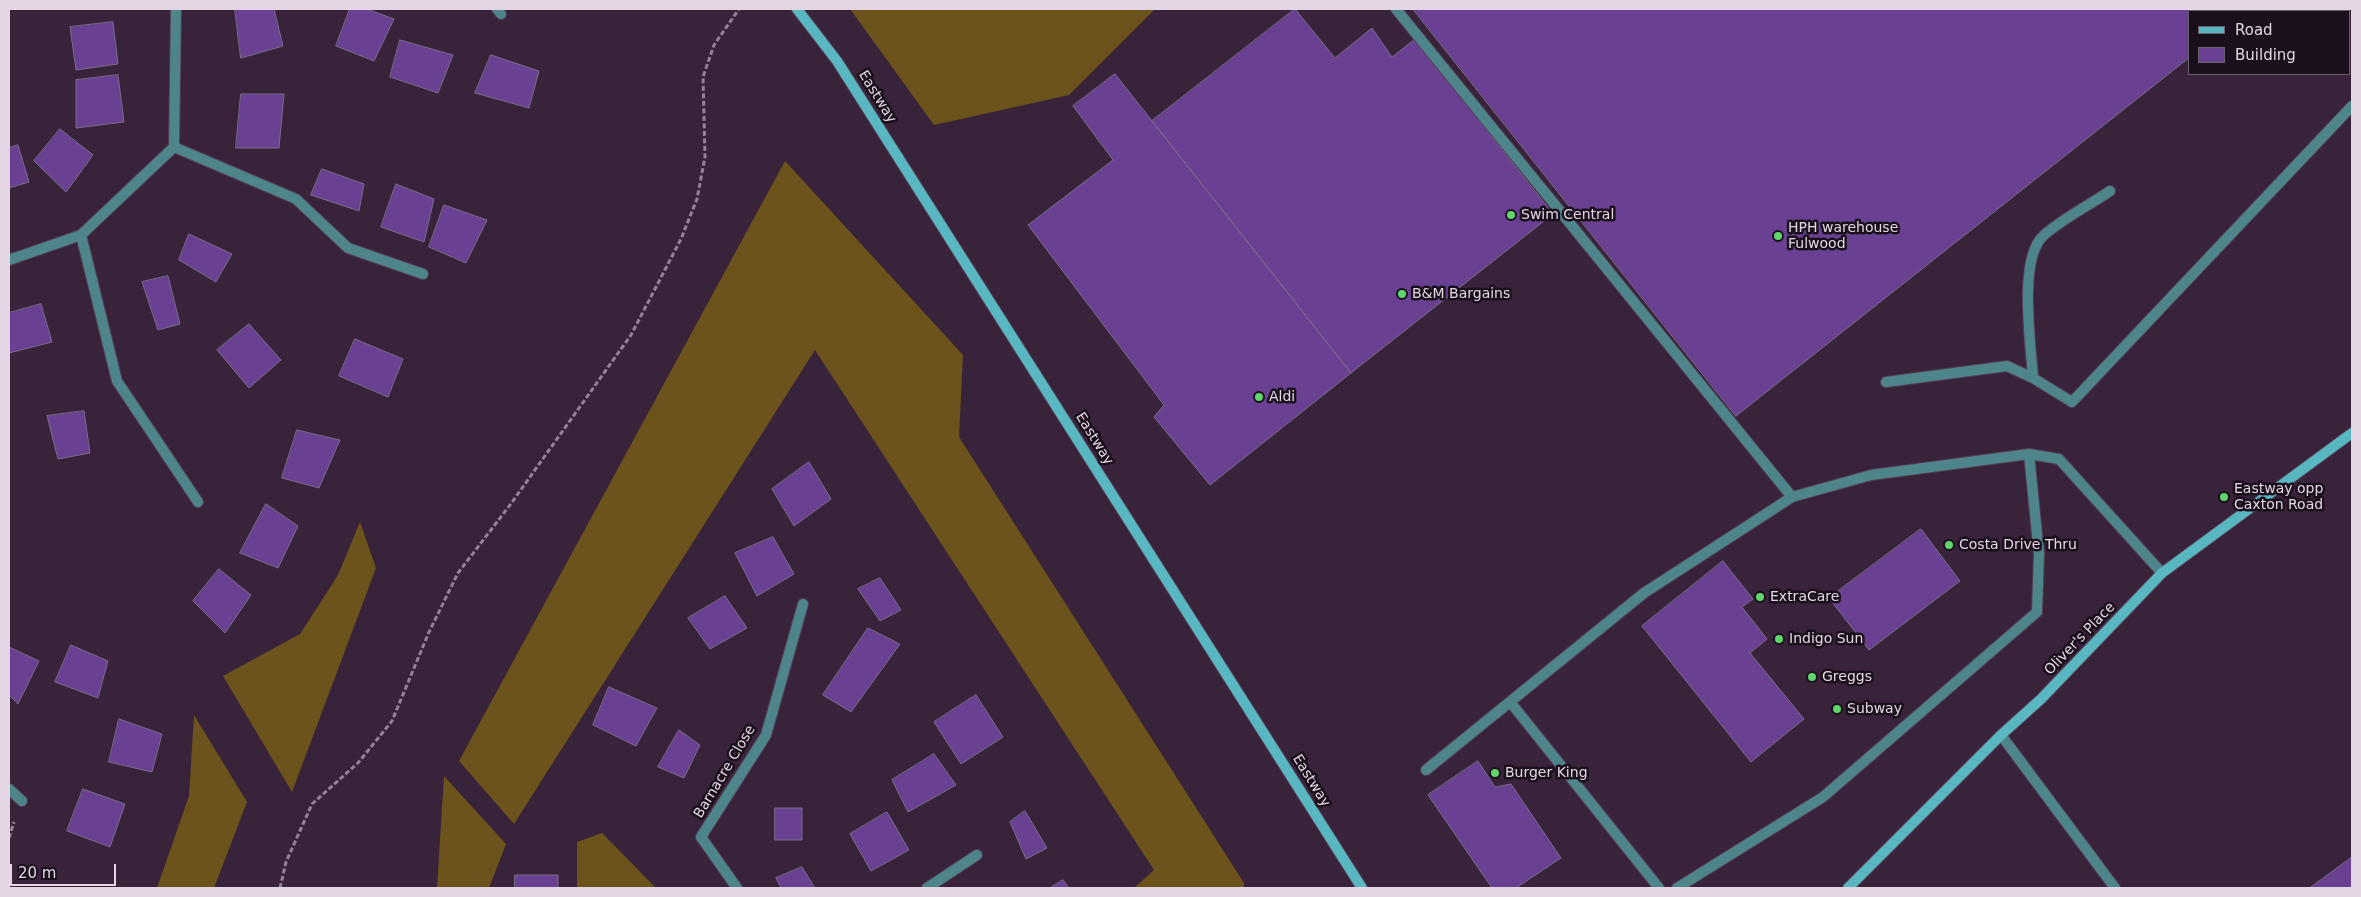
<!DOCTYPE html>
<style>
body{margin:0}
#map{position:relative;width:2361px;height:897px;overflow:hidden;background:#39233a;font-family:"DejaVu Sans",sans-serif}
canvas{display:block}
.frame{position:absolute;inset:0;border:10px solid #e4d5e4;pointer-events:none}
.legend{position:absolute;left:2188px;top:10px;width:162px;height:65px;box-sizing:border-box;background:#1a101b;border:1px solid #6b5f6b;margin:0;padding:6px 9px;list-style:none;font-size:15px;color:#e4d5e4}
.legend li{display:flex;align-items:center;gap:10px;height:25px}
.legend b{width:25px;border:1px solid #6b5f6b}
.scale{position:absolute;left:10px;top:864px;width:106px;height:22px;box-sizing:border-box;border:2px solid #e4d5e4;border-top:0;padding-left:6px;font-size:15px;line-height:18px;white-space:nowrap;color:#e4d5e4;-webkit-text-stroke:4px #1a101b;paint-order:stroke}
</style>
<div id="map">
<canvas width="2361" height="897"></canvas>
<div class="frame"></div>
<ul class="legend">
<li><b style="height:6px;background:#59b7c2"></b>Road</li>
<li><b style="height:14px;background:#6a4092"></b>Building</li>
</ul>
<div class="scale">20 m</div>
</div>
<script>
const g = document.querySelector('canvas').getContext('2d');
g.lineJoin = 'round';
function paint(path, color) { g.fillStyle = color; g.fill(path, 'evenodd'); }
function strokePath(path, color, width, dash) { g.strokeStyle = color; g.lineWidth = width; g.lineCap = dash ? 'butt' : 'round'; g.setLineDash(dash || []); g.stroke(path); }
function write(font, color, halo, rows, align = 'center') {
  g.font = font + ' "DejaVu Sans",sans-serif'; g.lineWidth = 5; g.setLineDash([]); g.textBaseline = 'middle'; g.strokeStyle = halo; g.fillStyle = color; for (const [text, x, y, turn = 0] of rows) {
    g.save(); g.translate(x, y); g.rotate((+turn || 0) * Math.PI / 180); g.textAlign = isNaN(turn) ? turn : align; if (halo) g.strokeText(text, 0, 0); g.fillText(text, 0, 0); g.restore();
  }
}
paint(new Path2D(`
 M850 9H1155L1069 95 934 125Z
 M785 161 963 355 959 437 1244 883V888H1134L1154 870 815 350 514 824 459 761Z
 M360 522 376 568 292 792 223 676 300 634 338 575Z
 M194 715 247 802 214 888H157L189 796Z
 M444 776 506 844 489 888H437Z
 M602 833 656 888H577V842Z`), '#6b531b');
const building = new Path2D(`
 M235 9H274L283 46 241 58Z
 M350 9H367L394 19 374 61 336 46Z
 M1295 9 1335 58 1372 28 1392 57 1415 39 1553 214 1351 373 1152 121Z
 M1413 9H2251L2247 11H2190V57L1736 416Z
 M113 22 118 64 76 70 70 27Z
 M400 40 453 55 438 93 390 77Z
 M491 55 539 71 529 108 475 93Z
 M1115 74 1351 373 1210 485 1154 417 1164 405 1028 225 1113 160 1073 106Z
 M118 75 124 122 76 128V80Z
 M241 94H284L279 148H236Z
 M60 129 93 155 66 192 34 161Z
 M18 145 29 182 9 188V148Z
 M322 169 364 184 359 211 311 195Z
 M396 184 434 199 424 242 381 227Z
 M444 205 487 220 466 263 429 247Z
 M189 234 232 254 216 282 179 260Z
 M168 276 180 324 158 330 142 282Z
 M41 304 52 342 9 353V313Z
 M249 324 281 360 249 388 217 350Z
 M355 339 403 359 388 397 339 376Z
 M84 411 90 453 58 459 47 416Z
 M297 430 340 440 319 488 282 478Z
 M809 462 831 499 794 526 772 489Z
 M266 504 298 526 278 568 240 553Z
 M1921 529 1960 581 1869 650 1829 598Z
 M773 537 794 574 757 596 735 553Z
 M1723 561 1753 599 1742 607 1767 639 1750 653 1804 719 1751 762 1642 626Z
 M219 569 251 595 225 633 193 601Z
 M880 578 901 610 880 621 858 589Z
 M725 596 747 628 710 649 688 618Z
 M868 628 900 644 851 712 823 695Z
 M71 645 108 661 98 698 55 682Z
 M9 647 39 661 18 704 9 695Z
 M609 687 657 708 636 746 593 725Z
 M976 695 1003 737 961 764 934 722Z
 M119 719 162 734 152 772 109 762Z
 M679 730 700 745 684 778 658 767Z
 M934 754 956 785 908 812 892 780Z
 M1478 761 1495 787 1511 784 1561 858 1516 888H1492L1428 795Z
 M83 789 125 804 110 847 67 831Z
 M775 808H802V840H775Z
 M1025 811 1047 848 1026 859 1010 822Z
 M887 812 909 850 871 871 850 834Z
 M2352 857V888H2310Z
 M802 867 815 888H781L776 878Z
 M515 875H558V888H515Z
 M1063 880 1069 888H1050Z`);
paint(building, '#6a4092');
strokePath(building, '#7a6c8b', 1);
const lane = new Path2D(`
 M1396 9 1792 497
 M2033 378C2031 345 2018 260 2043 236 2062 219 2088 206 2110 191
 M1886 382 2007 366 2033 378 2072 402 2352 106
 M1511 703 1659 888
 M2001 735 2115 888
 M1426 770 1644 593 1792 497 1871 475 2029 454 2059 459 2162 573
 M1677 888 1823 797 2037 612 2039 554 2029 454`);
const street = new Path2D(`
 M497 9 501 14
 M174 147 296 199 348 248 423 274
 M81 235 117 381 198 502
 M9 260 81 235 174 147 176 9
 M9 789 22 801
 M737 888 701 837 766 735 803 604
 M927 888 977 855`);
const secondary = new Path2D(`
 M797 9 837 61 1362 888
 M1848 888 2001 735 2041 699 2162 573 2352 433`);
strokePath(lane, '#543f55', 12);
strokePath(street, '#543f55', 12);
strokePath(secondary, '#543f55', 12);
strokePath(new Path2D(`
 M9 838 14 822
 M280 888 286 862 312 804 358 763 392 721 429 632 458 573 510 505 631 335 681 239 697 199 705 157 703 77 714 45 739 9`), '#948295', 3, [5, 2.5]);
strokePath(lane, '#4d858b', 10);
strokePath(street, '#4d858b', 10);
strokePath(secondary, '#59b7c2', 10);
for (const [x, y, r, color] of [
 [1511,215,5,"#60d56b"],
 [1778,236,5,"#60d56b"],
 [1402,294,5,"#60d56b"],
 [1259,397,5,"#60d56b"],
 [2224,497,5,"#60d56b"],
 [1949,545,5,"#60d56b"],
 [1760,597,5,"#60d56b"],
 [1779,639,5,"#60d56b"],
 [1812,677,5,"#60d56b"],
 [1837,709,5,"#60d56b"],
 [1495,773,5,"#60d56b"]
]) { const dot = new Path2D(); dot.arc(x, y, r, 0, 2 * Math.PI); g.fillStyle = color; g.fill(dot); strokePath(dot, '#1a101b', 2); }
write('14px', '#e4d5e4', '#1a101b', [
 ["Eastway",877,97,58],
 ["Eastway",1094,439,58],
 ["Oliver's Place",2080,639,-46],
 ["Barnacre Close",725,772,-59],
 ["Eastway",1311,781,58]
]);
write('14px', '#e4d5e4', '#1a101b', [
 ["Swim Central",1521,215],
 ["HPH warehouse",1788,228],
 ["Fulwood",1788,244],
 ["B&M Bargains",1412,294],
 ["Aldi",1269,397],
 ["Eastway opp",2234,489],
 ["Caxton Road",2234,505],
 ["Costa Drive Thru",1959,545],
 ["ExtraCare",1770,597],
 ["Indigo Sun",1789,639],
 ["Greggs",1822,677],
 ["Subway",1847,709],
 ["Burger King",1505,773]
], 'left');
</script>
